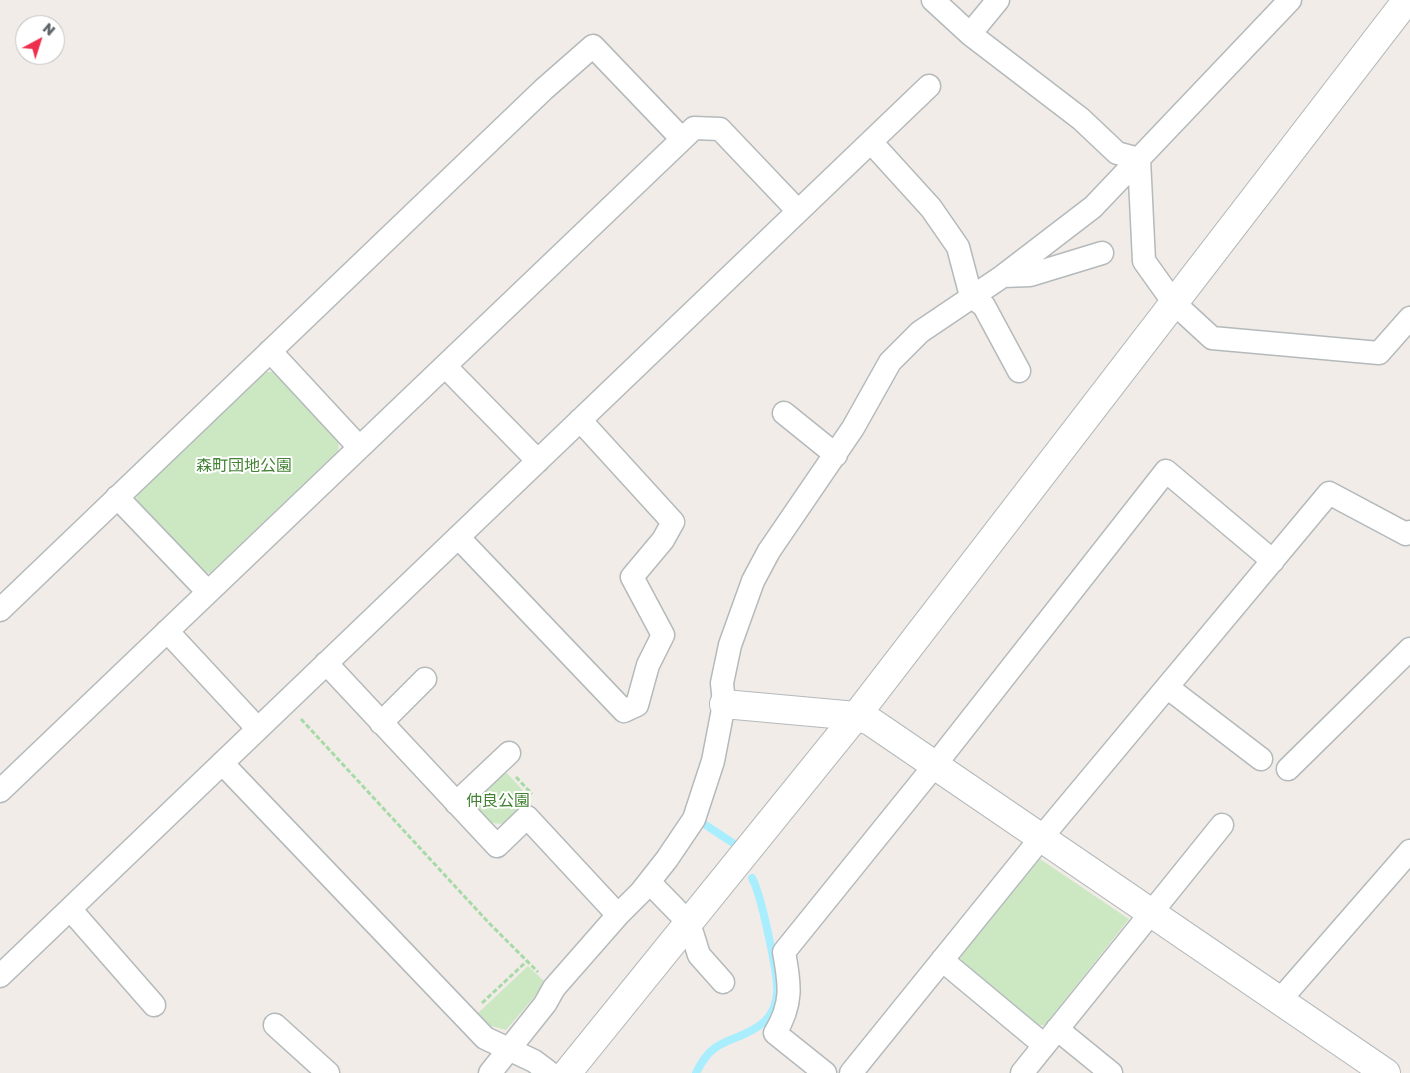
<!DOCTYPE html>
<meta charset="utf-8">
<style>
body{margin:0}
#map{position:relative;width:1410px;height:1073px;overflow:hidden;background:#f1ece7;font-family:"Golos Text",sans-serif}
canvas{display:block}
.north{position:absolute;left:15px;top:15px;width:50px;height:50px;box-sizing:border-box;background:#fff;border:1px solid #bfc1c2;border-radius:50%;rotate:40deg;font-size:14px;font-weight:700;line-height:20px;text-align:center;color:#5e6467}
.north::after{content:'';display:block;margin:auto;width:18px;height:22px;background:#ed304e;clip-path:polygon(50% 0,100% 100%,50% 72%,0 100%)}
</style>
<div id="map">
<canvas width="1410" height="1073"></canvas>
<div class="north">N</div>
</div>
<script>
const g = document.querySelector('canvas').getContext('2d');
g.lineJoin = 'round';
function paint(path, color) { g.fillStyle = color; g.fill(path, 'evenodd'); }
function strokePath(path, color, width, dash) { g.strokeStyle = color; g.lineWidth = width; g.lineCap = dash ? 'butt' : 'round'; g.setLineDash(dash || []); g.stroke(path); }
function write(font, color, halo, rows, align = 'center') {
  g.font = font + ' "Golos Text","Noto Sans JP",sans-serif'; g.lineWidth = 4; g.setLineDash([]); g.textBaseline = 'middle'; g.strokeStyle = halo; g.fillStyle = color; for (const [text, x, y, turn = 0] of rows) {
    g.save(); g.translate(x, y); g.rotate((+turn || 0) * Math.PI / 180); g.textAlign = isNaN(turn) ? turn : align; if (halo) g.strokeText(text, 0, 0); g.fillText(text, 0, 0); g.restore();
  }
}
paint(new Path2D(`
 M265 372H278L339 438 338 451 210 573 197 570 136 506 137 493Z
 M504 770 530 798 503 824 492 823 475 805 477 795Z
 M1040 859 1129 919 1045 1025 1034 1026 963 966 960 956Z
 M528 966 546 983 506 1030 491 1026 478 1013Z`), '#cce8c3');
strokePath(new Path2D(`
 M701 822 736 845
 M696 1073C715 1033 737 1045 764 1022 772 1015 776 1004 777 994 779 977 761 894 752 878`), '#a8eeff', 8);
const minor = new Path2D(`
 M933 0 970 34 1081 119 1117 153 1139 159
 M970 34 998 0
 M871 142 931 208 958 247 971 296 984 306 1019 371
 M1139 159 1144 261 1174 303 1212 338 1379 353 1410 318
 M1003 276 1030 275 1102 253
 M270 351 359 447
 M445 366 538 461
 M784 413 836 455
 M117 497 208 592
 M458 537 624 711 637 705 648 665 663 635 632 577 663 540 673 522 580 420
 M0 610 544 89 593 46 682 139
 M167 631 258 729
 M326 663 497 846 527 817 618 915
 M1167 687 1261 759
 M381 723 425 679
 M222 763 485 1038 534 1061 550 1073
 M1288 769 1410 649
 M0 791 694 128 720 129 798 211
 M456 803 509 753
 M649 882 689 923 699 955 723 982
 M70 909 154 1005
 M942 960 1044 1045
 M0 976 929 86
 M1280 1000 1410 851
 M275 1025 328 1073
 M1057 1029 1111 1073
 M490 1073 545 1004 554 988 618 915 641 892 667 859 694 819 713 761 724 704 722 683 730 645 753 581 769 551 853 428 890 362 920 332 1003 276 1093 207 1290 0
 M825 1073 775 1033C793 1004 790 984 784 952L935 765 1166 471 1273 561
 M851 1073 1041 838 1329 493 1406 534 1410 532
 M1022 1073 1222 825`);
const tertiary = new Path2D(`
 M724 704 856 716 870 721 1386 1073
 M567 1073 856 716 1407 0`);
strokePath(minor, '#b4b9bb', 25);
strokePath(tertiary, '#b4b9bb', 30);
strokePath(new Path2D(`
 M301 719 488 922 538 972
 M516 777 532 794
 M482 1003 527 961`), '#a6daa7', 3, [5, 2.5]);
strokePath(minor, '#fff', 22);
strokePath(tertiary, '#fff', 28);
write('16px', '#428232', '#fff', [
 ["森町団地公園",244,466],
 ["仲良公園",498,801]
]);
</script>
